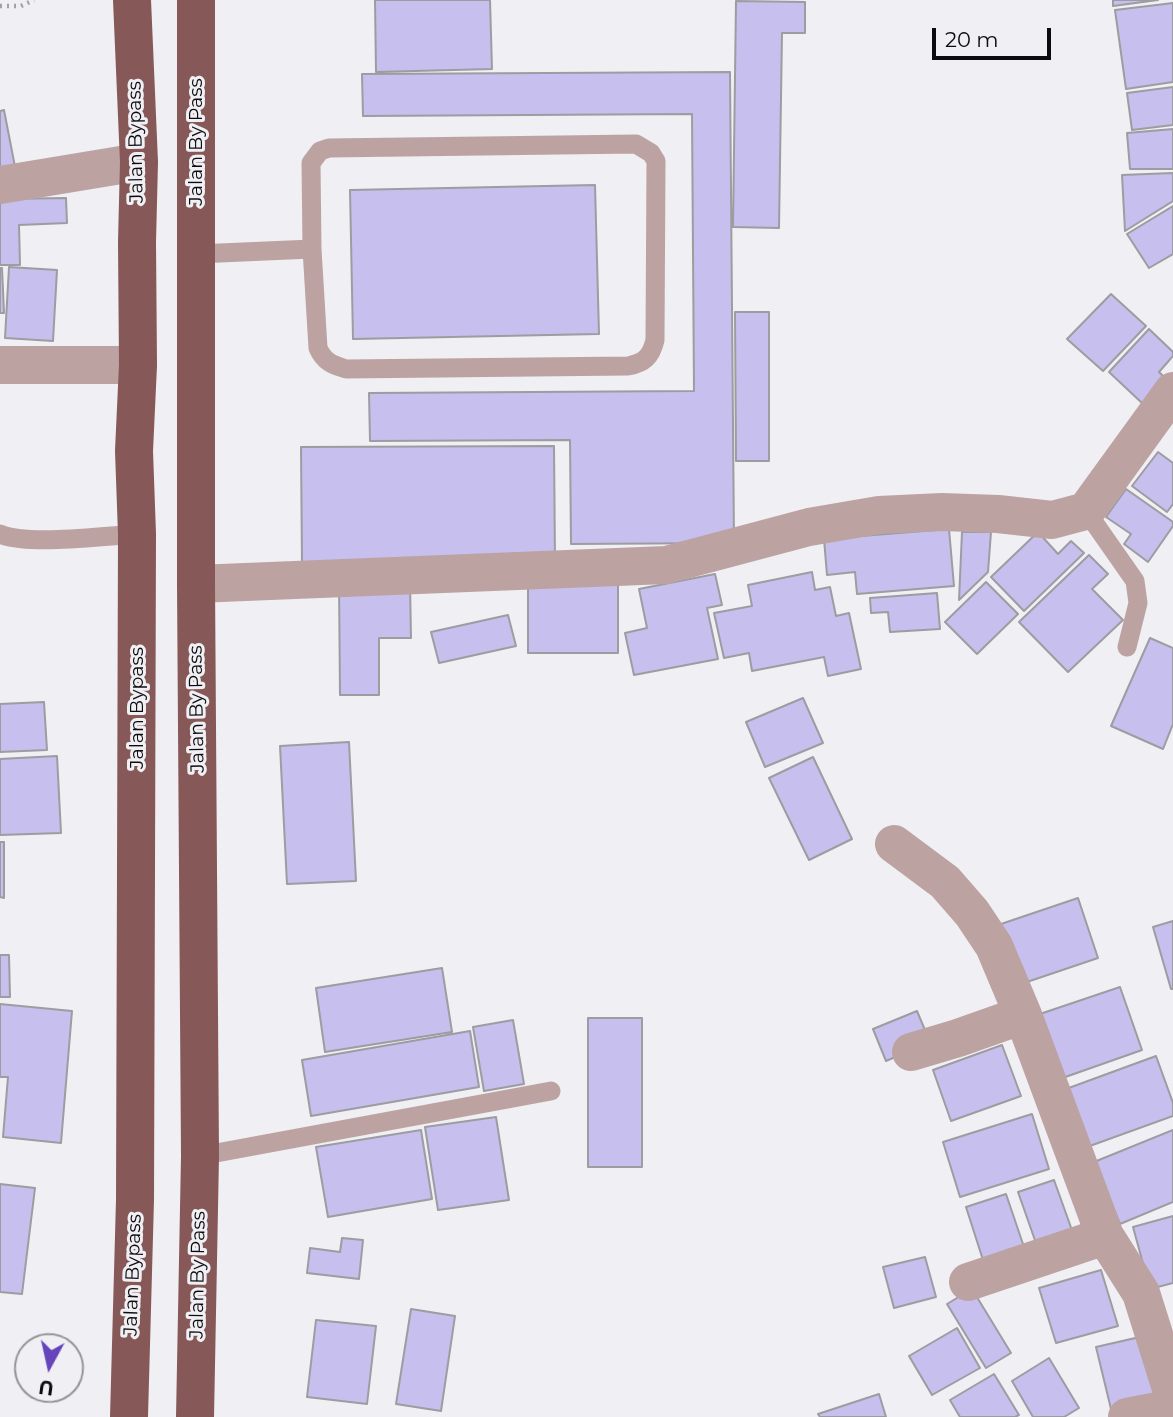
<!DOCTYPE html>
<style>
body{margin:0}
#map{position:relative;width:1173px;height:1417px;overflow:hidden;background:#f0eff3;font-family:Montserrat,sans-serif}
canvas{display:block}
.north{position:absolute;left:14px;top:1333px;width:70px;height:70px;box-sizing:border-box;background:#f0eff3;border:2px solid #959497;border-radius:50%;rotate:188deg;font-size:19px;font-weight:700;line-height:28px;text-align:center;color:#0c0b0d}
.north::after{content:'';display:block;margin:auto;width:24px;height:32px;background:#6544bc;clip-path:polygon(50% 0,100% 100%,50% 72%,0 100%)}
.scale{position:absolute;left:932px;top:28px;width:119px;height:32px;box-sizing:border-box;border:4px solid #0c0b0d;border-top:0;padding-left:9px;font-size:21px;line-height:24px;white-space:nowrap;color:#0c0b0d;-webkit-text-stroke:5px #f0eff3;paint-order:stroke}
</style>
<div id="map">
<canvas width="1173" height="1417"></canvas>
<div class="north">U</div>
<div class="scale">20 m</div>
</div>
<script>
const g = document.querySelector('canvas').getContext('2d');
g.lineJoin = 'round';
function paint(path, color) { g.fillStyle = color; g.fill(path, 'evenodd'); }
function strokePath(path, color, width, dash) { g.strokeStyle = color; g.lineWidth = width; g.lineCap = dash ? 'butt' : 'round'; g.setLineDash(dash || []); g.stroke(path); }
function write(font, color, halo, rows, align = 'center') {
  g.font = font + ' Montserrat,sans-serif'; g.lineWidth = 6; g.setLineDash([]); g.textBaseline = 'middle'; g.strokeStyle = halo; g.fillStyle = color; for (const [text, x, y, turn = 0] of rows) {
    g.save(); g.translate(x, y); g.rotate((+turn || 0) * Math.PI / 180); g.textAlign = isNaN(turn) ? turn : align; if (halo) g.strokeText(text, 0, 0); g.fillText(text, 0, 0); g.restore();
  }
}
const building = new Path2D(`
 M375 0H490L492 69 376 72Z
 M1113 0H1158L1113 6Z
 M736 1 805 2V33H782L779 228 733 227Z
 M1173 3V82L1126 89 1115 10Z
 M730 72 734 543 571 544 570 440 370 441 369 393 694 391 692 114 363 116 362 74Z
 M1173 87V125L1132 130 1127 93Z
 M4 110 16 172 0 175V111Z
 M1173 129V169H1130L1127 133Z
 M1173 173V201L1125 231 1122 175Z
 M595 185 599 334 353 339 350 190Z
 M66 198 67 223 19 225 20 265H0V199Z
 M1173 206V254L1149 268 1127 234Z
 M9 267 57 270 53 341 5 338Z
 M0 268H2L4 313H0Z
 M1111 294 1146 326 1103 371 1067 339Z
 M735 312H769V461H736Z
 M1149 329 1173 352V356L1159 372 1167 380 1143 404 1109 372Z
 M554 446 555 561 302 563 301 447Z
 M1158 452 1173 463V504L1167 512 1132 486Z
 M1126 489 1173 522V526L1148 562 1124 544 1131 534 1106 517Z
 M949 529 954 586 857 594 855 572 827 575 824 539Z
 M962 532H991L988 572 959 600Z
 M1038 532 1058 554 1071 541 1084 553 1024 611 991 577Z
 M1089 555 1108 574 1092 589 1123 620 1068 672 1019 622Z
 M812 572 815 590 830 587 836 616 849 613 861 669 828 676 824 657 752 671 749 653 724 658 714 613 752 606 748 585Z
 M715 574 722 605 707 608 718 659 634 675 625 633 647 628 639 589Z
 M618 578V653H528V579Z
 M339 582H410L411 638H379V695H340Z
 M986 582 1018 614 977 654 945 622Z
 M937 593 940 629 890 632 888 612 871 613 870 598Z
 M508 615 516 646 439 663 431 632Z
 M1150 638 1173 648V724L1163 749 1111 726Z
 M803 698 823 743 765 767 746 722Z
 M44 702 47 750 0 752V704Z
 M349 742 356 881 287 884 280 746Z
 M57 756 61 833 0 835V759Z
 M813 757 852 839 809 860 769 778Z
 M0 842H4V898L0 897Z
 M1078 898 1098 958 1018 985 998 925Z
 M1173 921V989H1171L1153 927Z
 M0 955H9L10 997H0Z
 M442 968 452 1032 325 1052 316 988Z
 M1120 987 1142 1050 1054 1081 1031 1017Z
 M0 1004 72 1011 61 1143 3 1137 8 1077H0Z
 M917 1011 930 1042 886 1061 873 1029Z
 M588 1018H642V1167H588Z
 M513 1020 524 1084 484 1091 473 1027Z
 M470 1031 479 1087 311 1116 302 1060Z
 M1002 1045 1021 1096 951 1121 933 1070Z
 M1156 1056 1173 1103V1116L1087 1147 1066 1089Z
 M1032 1114 1049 1169 960 1197 943 1142Z
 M496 1117 509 1200 438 1210 425 1127Z
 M421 1130 432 1199 328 1217 316 1147Z
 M1173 1130V1202L1120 1224 1094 1162Z
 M1054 1180 1073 1233 1037 1246 1018 1192Z
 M0 1184 35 1188 22 1294 0 1292Z
 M1006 1194 1024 1247 983 1260 966 1207Z
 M1173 1216V1283L1150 1289 1133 1227Z
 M342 1238 363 1240 359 1279 307 1273 310 1248 340 1252Z
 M925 1257 936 1297 894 1308 883 1267Z
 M1101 1270 1118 1326 1056 1343 1039 1288Z
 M972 1289 1011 1353 986 1368 947 1304Z
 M411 1309 455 1316 441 1411 396 1404Z
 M316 1320 376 1326 367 1404 307 1397Z
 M957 1328 980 1368 932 1395 909 1356Z
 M1144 1336 1159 1398 1111 1409 1096 1347Z
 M1049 1358 1079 1408 1064 1417H1033L1012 1381Z
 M994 1374 1019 1415 1015 1417H960L950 1400Z
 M879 1394 886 1417H820L818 1414Z`);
paint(building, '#c7bfee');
strokePath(building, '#9d9ca0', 2);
strokePath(new Path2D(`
 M0 6H21L34 0`), '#a2a1a4', 4.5, [2, 5]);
strokePath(new Path2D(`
 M197 254 312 249 311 163 320 151 329 148 636 144 651 153 656 161 655 340C651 357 644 363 628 366L346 369C333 365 324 362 318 348L312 249
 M1086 511 1135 581 1138 603 1127 647
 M0 534C27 546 105 536 137 534
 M200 1156 551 1091`), '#bca3a2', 19);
strokePath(new Path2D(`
 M0 185 139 162
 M0 365H138
 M196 584 666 565 809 527 879 515 942 512 998 514 1052 520 1086 511 1173 391
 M894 844 945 882 972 913 994 946 1023 1015 1105 1236 1141 1293 1173 1395
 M911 1052 958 1038 1023 1015
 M968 1282 1105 1236
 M1127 1417 1173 1408`), '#bca3a2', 38);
strokePath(new Path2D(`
 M129 1417 135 1200 137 534 134 451 138 365 137 242 139 162 132 0
 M195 1417 200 1156 196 584V0`), '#865858', 38);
write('19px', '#0c0b0d', '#f0eff3', [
 ["Jalan Bypass",136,142,-91],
 ["Jalan By Pass",196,142,-90],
 ["Jalan Bypass",137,708,-90],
 ["Jalan By Pass",197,709,-91],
 ["Jalan Bypass",133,1275,-88],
 ["Jalan By Pass",198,1275,-89]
]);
</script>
